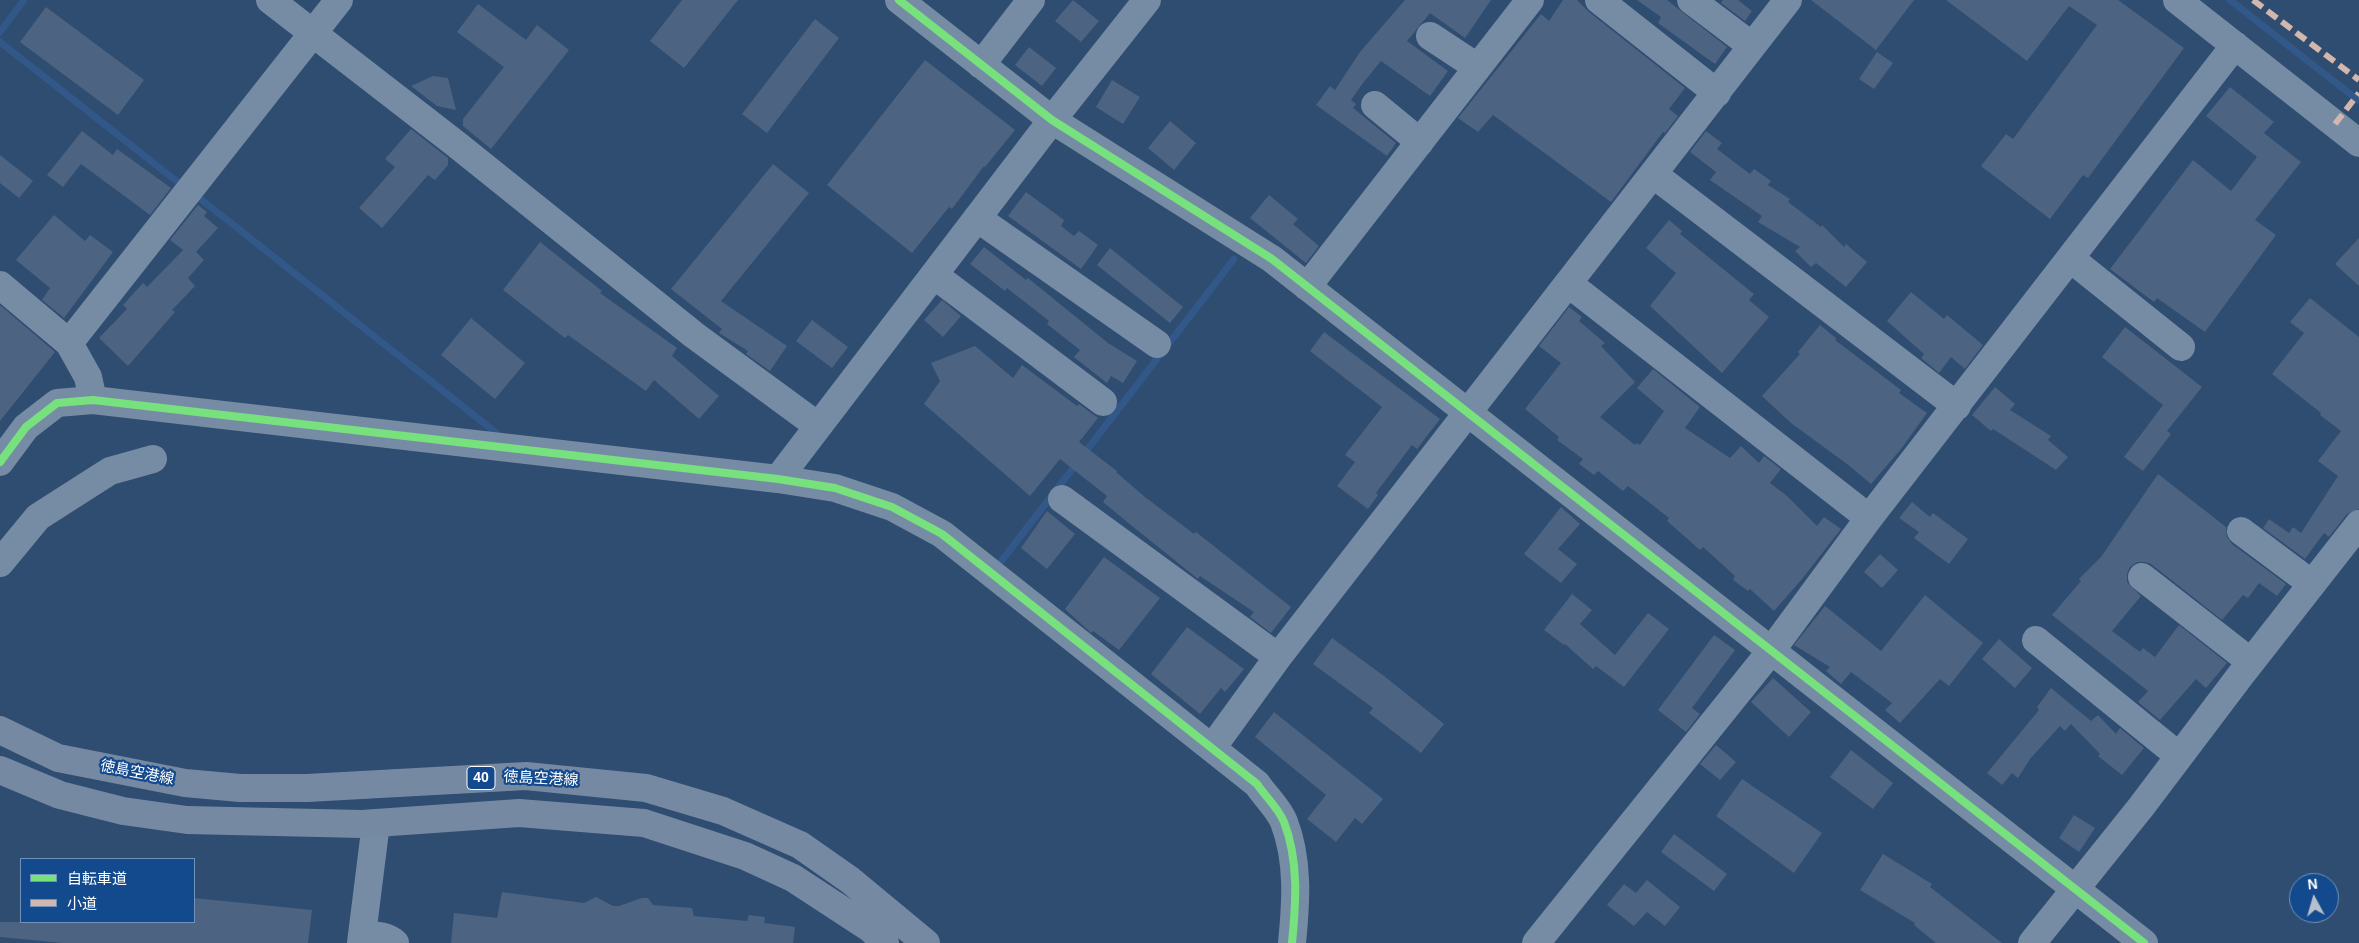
<!DOCTYPE html>
<meta charset="utf-8">
<style>
body{margin:0}
#map{position:relative;width:2359px;height:943px;overflow:hidden;background:#2f4c71;font-family:Arial,"Noto Sans JP",sans-serif}
canvas{display:block}
.legend{position:absolute;left:20px;top:858px;width:175px;height:65px;box-sizing:border-box;background:#13498d;border:1px solid #7192bb;margin:0;padding:6px 9px;list-style:none;font-size:15px;color:#fff}
.legend li{display:flex;align-items:center;gap:10px;height:25px}
.legend b{width:25px;border:1px solid #7192bb}
.north{position:absolute;left:2289px;top:873px;width:50px;height:50px;box-sizing:border-box;background:#13498d;border:1px solid #7192bb;border-radius:50%;rotate:354deg;font-size:14px;font-weight:700;line-height:20px;text-align:center;color:#fff}
.north::after{content:'';display:block;margin:auto;width:18px;height:22px;background:#b6c0cd;clip-path:polygon(50% 0,100% 100%,50% 72%,0 100%)}
</style>
<div id="map">
<canvas width="2359" height="943"></canvas>
<ul class="legend">
<li><b style="height:6px;background:#77e17e"></b>自転車道</li>
<li><b style="height:6px;background:#d1b7ad"></b>小道</li>
</ul>
<div class="north">N</div>
</div>
<script>
const g = document.querySelector('canvas').getContext('2d');
g.lineJoin = 'round';
function strokePath(path, color, width, dash) { g.strokeStyle = color; g.lineWidth = width; g.lineCap = dash ? 'butt' : 'round'; g.setLineDash(dash || []); g.stroke(path); }
function paint(path, color) { g.fillStyle = color; g.fill(path, 'evenodd'); }
function write(font, color, halo, rows, align = 'center') {
  g.font = font + ' Arial,"Noto Sans JP",sans-serif'; g.lineWidth = 4.5; g.setLineDash([]); g.textBaseline = 'middle'; g.strokeStyle = halo; g.fillStyle = color; for (const [text, x, y, turn = 0] of rows) {
    g.save(); g.translate(x, y); g.rotate((+turn || 0) * Math.PI / 180); g.textAlign = isNaN(turn) ? turn : align; if (halo) g.strokeText(text, 0, 0); g.fillText(text, 0, 0); g.restore();
  }
}
strokePath(new Path2D(`
 M2230 0 2359 101
 M0 32 24 0
 M0 42 184 187
 M193 193 499 435
 M1083 455 1234 259
 M999 564 1077 463`), '#315889', 7);
paint(new Path2D(`
 M682 0H738L684 68 650 41Z
 M1073 0 1099 21 1081 42 1055 21Z
 M1405 0H1491L1465 38 1430 13 1407 41 1448 71 1430 96 1381 61 1363 83 1351 100 1356 104 1353 108 1396 143 1387 156 1316 105 1330 86 1335 90 1360 52Z
 M1563 0H1577L1589 12 1685 88 1669 109 1678 116 1665 133 1663 132 1611 202 1493 115 1478 132 1458 118 1541 14 1549 21Z
 M1637 0H1667L1727 47 1715 64 1658 23 1661 17Z
 M1723 0H1738L1752 11 1745 21 1721 3Z
 M1811 0H1914L1876 50Z
 M1946 0H2118L2184 48 2088 178 2083 175 2050 219 1981 166 2006 134 2013 139 2097 25 2069 6 2027 61Z
 M478 4 526 40 537 25 569 50 491 149 463 126V119L504 67 457 32Z
 M46 7 144 80 118 115 20 42Z
 M815 19 839 38 767 133 742 114Z
 M1029 47 1056 68 1042 86 1015 65Z
 M1877 52 1893 63 1874 89 1859 79Z
 M925 60 1015 130 985 167 984 166 952 209 949 207 912 253 827 185Z
 M433 76 448 78 456 110 437 106 411 86Z
 M1112 80 1140 97 1123 124 1096 107Z
 M2230 87 2274 122 2264 133 2301 162 2255 220 2276 235 2205 332 2157 298 2154 302 2110 269 2193 160 2231 191 2257 157 2206 116Z
 M1170 121 1196 143 1174 170 1148 148Z
 M411 129 448 158V165L435 180 428 175 382 228 359 208 395 167 385 159Z
 M82 131 113 155 117 149 171 188 150 215 81 164 63 187 47 175Z
 M1706 131 1722 143 1717 149 1750 174 1754 169 1771 181 1768 185 1790 199 1788 202 1821 227 1822 225 1844 247 1846 244 1867 262 1846 287 1816 263 1811 267 1795 251 1800 247 1758 222 1762 216 1710 180 1716 172 1690 152Z
 M0 155 33 181 19 198 0 183Z
 M773 164 809 193 721 301 787 346 770 371 746 354 748 351 719 333 722 329 671 289Z
 M1026 192 1064 220 1061 226 1074 236 1079 231 1098 245 1081 269 1008 216Z
 M1269 195 1298 219 1293 224 1319 246 1306 263 1250 218Z
 M198 205 207 212 204 216 218 228 196 252 204 260 188 278 195 286 172 310 175 312 128 366 99 338 127 309 123 305 143 283 147 287 183 250 170 240Z
 M54 215 85 241 90 235 113 252 64 318 42 300 50 288 16 260Z
 M1669 220 1682 231 1680 234 1754 294 1749 300 1769 317 1722 373 1650 306 1676 273 1646 248Z
 M2359 238V286L2335 264Z
 M540 242 602 291 600 293 677 348 672 356 719 396 699 419 654 380 646 391 568 335 565 338 503 290Z
 M984 247 1026 280 1028 278 1108 343 1137 361 1123 383 1111 376 1107 383 1074 357 1080 350 1047 324 1049 321 1007 288 1005 291 970 264Z
 M1110 248 1183 307 1170 323 1097 265Z
 M1911 292 1944 319 1947 315 1983 345 1965 369 1951 357 1939 373 1921 358 1924 354 1887 321Z
 M2310 298 2359 337V509L2347 514 2329 537 2324 533 2305 559 2263 528 2269 519 2289 533 2293 527 2301 533 2338 476 2318 461 2341 431 2320 415 2321 413 2272 374 2304 333 2290 322Z
 M942 300 961 316 943 337 924 320Z
 M0 305 55 352 0 421Z
 M1569 307 1582 317 1579 321 1605 343 1601 346 1635 382 1600 417 1635 445 1636 443 1640 445 1664 411 1637 388 1653 369 1700 407 1685 428 1730 458 1741 446 1759 463 1764 456 1781 469 1770 483 1787 496 1817 526 1824 517 1841 529 1802 579 1774 611 1750 589 1748 591 1733 580 1735 576 1703 547 1700 550 1667 521 1669 518 1628 486 1623 491 1598 471 1594 475 1579 464 1583 459 1557 440 1559 437 1525 409 1561 363 1539 346Z
 M471 318 525 363 495 399 441 355Z
 M812 320 848 347 832 368 796 341Z
 M1820 325 1837 339 1835 340 1901 390 1899 393 1927 413 1901 449 1871 484 1847 464 1791 423 1762 396 1800 354 1798 352Z
 M2125 327 2202 387 2167 431 2171 434 2143 471 2124 457 2163 405 2102 357Z
 M1324 332 1440 419 1417 449 1412 445 1376 493 1378 495 1368 509 1337 486 1355 462 1345 455 1382 407 1310 351Z
 M975 346 1013 378 1022 365 1077 406 1079 404 1098 418 1079 442 1117 471 1116 472 1145 497 1194 534 1196 532 1291 607 1271 633 1250 617 1254 612 1200 576 1198 579 1137 530 1103 502 1107 496 1060 459 1030 496 924 404 940 381 931 363Z
 M1995 387 2015 404 2010 410 2051 436 2048 440 2068 457 2056 470 1993 429 1991 431 1972 415Z
 M2158 474 2226 527 2227 537 2232 544 2286 584 2277 596 2259 583 2248 598 2243 595 2222 620 2151 564 2145 562H2137L2130 567 2127 574V582L2141 596 2112 631 2140 652 2143 648 2155 657 2179 625 2227 663 2206 688 2196 679 2160 720 2138 702 2148 691 2052 615 2081 581 2079 579 2101 557Z
 M1912 502 1930 517 1933 513 1968 539 1949 564 1914 538 1919 532 1899 518Z
 M1561 507 1580 524 1558 549 1577 564 1561 583 1524 554Z
 M1047 511 1075 534 1047 569 1021 548Z
 M1880 554 1898 570 1882 588 1864 572Z
 M1104 557 1160 598 1119 650 1093 631 1091 633 1065 609Z
 M1572 594 1592 610 1580 624 1615 655 1648 613 1669 629 1624 687 1596 666 1593 669 1565 644 1564 645 1544 630Z
 M1925 595 1983 643 1949 686 1940 679 1900 723 1885 710 1892 703 1851 672 1841 684 1826 671 1830 667 1794 645 1825 606 1881 651Z
 M1187 627 1244 669 1225 692 1221 688 1200 714 1151 674Z
 M1714 635 1735 650 1692 708 1700 714 1686 732 1658 710Z
 M1332 638 1384 676 1444 724 1421 753 1369 713 1373 708 1313 664Z
 M1999 639 2032 668 2015 688 1982 659Z
 M1773 678 1811 712 1789 737 1751 702Z
 M2051 688 2091 721 2098 715 2116 734 2120 728 2144 748 2122 775 2098 756 2100 754 2071 724 2065 731 2060 726 2030 759 2018 778 2012 773 2002 785 1987 773 2039 710 2037 707Z
 M1274 712 1383 799 1362 824 1355 818 1336 842 1307 819 1326 795 1255 737Z
 M1716 745 1736 762 1720 780 1700 764Z
 M1851 750 1893 783 1873 809 1830 777Z
 M1742 779 1822 833 1794 873 1716 816Z
 M2074 815 2095 828 2079 852 2059 838Z
 M1674 834 1727 874 1714 891 1661 852Z
 M1883 854 1932 884 1930 887 2002 943H1936L1914 925 1915 923 1860 890Z
 M1647 880 1680 907 1665 926 1647 912 1634 926 1607 905 1624 884 1636 893Z
 M502 892 584 903 596 897 613 906H619L642 898H648L653 905 692 908 694 916 747 921 749 915 765 917 764 923 795 927 793 943H451L454 913 497 918Z
 M194 898 312 910 308 943H63L0 937V922H194Z`), '#4c6481');
strokePath(new Path2D(`
 M270 0 456 144 694 335 818 426
 M899 0 1052 120 1272 259 2144 943
 M1599 0 1717 93
 M1691 0 1752 46
 M2177 0 2359 143
 M1430 36 1477 67
 M981 65 1031 0
 M1375 105 1420 142
 M1653 174 1957 406
 M977 218 1157 344
 M2071 259 2181 347
 M934 275 1103 402
 M1569 284 1869 518
 M0 285 69 343 88 377 93 400
 M1307 287 1530 0
 M69 343 339 0
 M0 462 26 427 57 403 93 400 778 479 835 488 892 507 942 534 1257 784C1265 796 1279 809 1284 822 1299 861 1296 903 1292 943
 M778 479 1052 120 1147 0
 M1062 499 1278 657
 M2241 531 2312 584
 M0 563 38 517 110 471 153 459
 M2142 577 2251 662
 M2036 640 2179 756
 M1212 748 1278 657 1788 0
 M362 934C373 935 387 935 395 943
 M361 943 376 823
 M1536 943 1771 651 1869 518 2235 45
 M2032 943 2141 807 2240 676 2359 524`), '#768ca5', 28);
strokePath(new Path2D(`
 M0 730 58 758 185 783 240 788H307L526 776 646 788 723 811 800 845 850 880 926 943
 M0 770 60 795 123 811 187 820 362 824 519 813 644 823 745 856 793 878 871 929 885 943`), '#7589a3', 28);
strokePath(new Path2D(`
 M2253 0 2359 80
 M2335 124 2359 93`), '#d1b7ad', 6, [12, 6]);
strokePath(new Path2D(`
 M899 0 1052 120 1272 259 2144 943
 M0 462 26 427 57 403 93 400 778 479 835 488 892 507 942 534 1257 784C1265 796 1279 809 1284 822 1299 861 1296 903 1292 943`), '#77e17e', 8);
for (const [x, y, w] of [
 [481,778,28]
]) { const box = new Path2D(); box.roundRect(x - w / 2, y - 11.5, w, 23, 4); g.fillStyle = '#13498d'; g.fill(box); strokePath(box, '#fff', 1); }
write('bold 14px', '#fff', null, [
 ["40",481,778]
]);
write('15px', '#fff', '#13498d', [
 ["徳島空港線",137,773,11],
 ["徳島空港線",541,779,3]
]);
</script>
